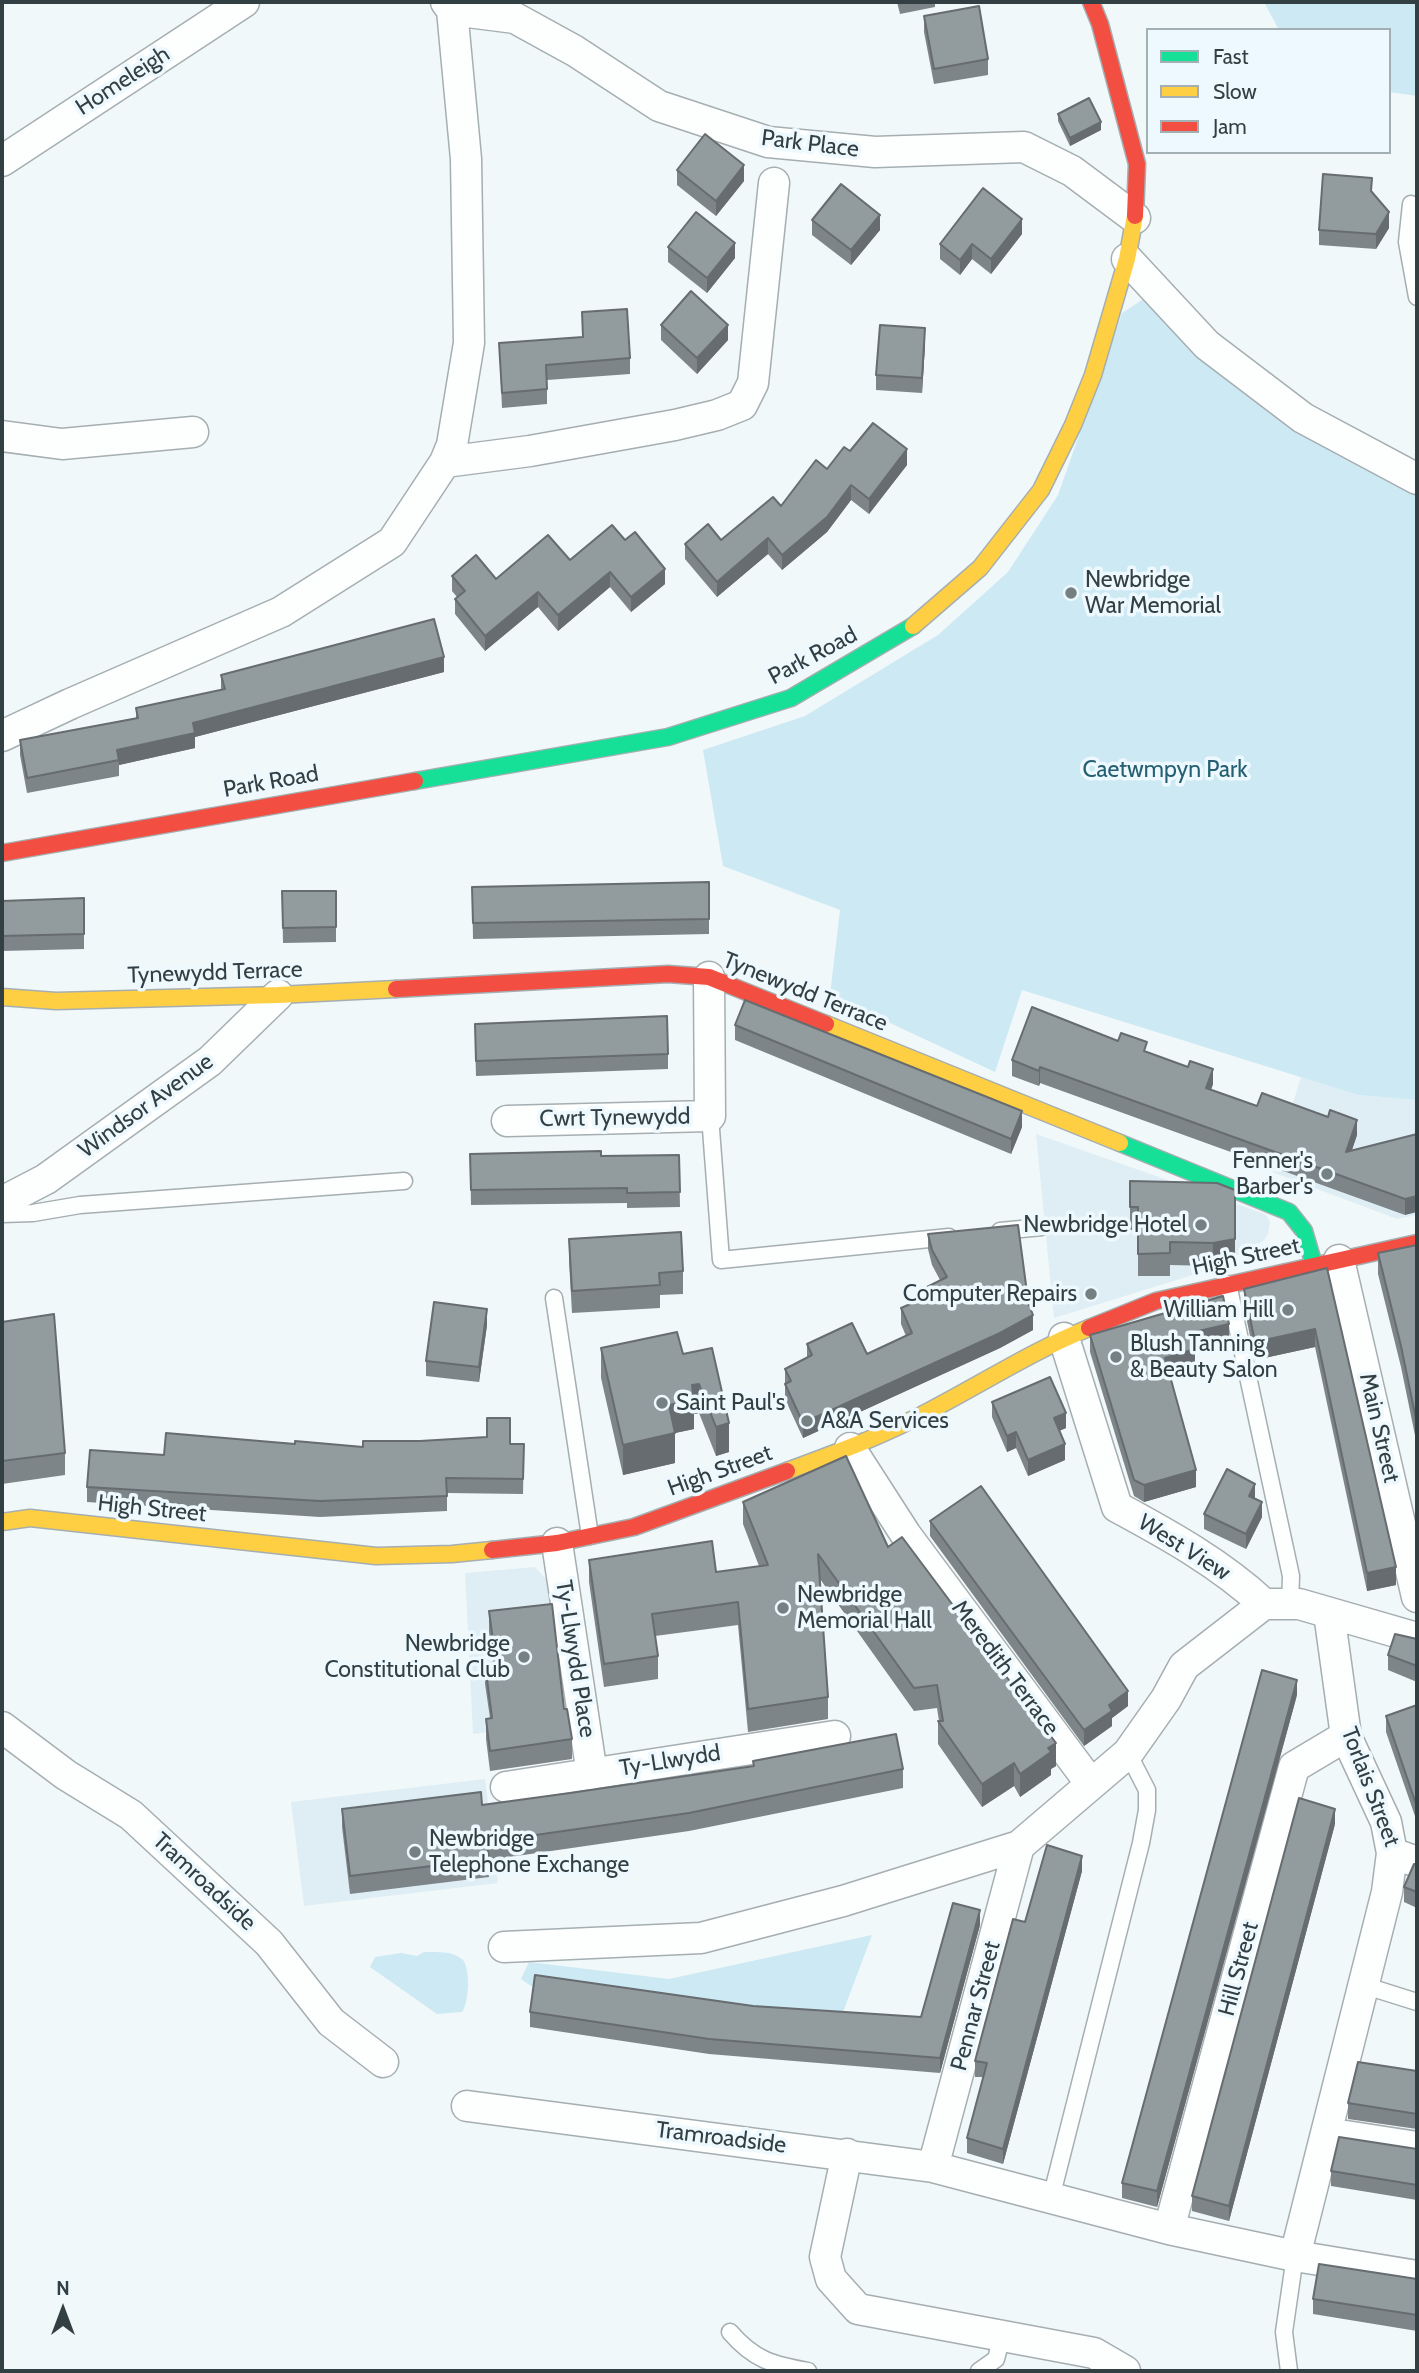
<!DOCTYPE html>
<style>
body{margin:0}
#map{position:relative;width:1419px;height:2373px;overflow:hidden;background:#f1f8fa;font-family:Cabin,sans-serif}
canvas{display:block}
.frame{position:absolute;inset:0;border:4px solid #323f43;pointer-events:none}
.legend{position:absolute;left:1146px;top:28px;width:245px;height:126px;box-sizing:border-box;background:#edf9fe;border:2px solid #a2afb3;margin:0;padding:9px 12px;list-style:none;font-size:21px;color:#323f43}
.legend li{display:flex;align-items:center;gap:14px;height:35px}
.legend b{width:35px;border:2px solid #a2afb3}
.north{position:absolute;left:28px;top:2275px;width:70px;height:70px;-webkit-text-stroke:5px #edf9fe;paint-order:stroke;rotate:0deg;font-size:19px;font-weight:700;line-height:28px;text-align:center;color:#323f43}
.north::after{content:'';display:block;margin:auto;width:24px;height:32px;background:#323f43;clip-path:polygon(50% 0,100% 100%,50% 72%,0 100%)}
</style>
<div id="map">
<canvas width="1419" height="2373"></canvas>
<div class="frame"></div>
<ul class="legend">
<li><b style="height:9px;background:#16e098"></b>Fast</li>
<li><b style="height:9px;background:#ffcf43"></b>Slow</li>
<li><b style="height:9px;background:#f24e42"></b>Jam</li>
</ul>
<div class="north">N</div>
</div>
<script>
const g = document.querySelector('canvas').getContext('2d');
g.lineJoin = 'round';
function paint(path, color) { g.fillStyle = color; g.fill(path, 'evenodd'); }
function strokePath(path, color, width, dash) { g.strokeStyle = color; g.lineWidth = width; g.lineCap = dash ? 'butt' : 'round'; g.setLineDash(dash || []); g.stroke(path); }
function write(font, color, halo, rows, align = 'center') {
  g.font = font + ' Cabin,sans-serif'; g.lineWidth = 7; g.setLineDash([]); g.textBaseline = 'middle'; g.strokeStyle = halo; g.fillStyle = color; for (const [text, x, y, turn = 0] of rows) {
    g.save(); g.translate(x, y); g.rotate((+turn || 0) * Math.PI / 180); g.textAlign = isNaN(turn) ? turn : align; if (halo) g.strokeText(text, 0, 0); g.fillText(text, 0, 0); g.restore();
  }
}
paint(new Path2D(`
 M1301 1077 1358 1095 1417 1100V1215L1397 1219 1272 1172Z
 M1036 1134 1265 1214 1270 1222 1268 1234 1264 1240 1249 1250 1196 1274 1054 1318Z
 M535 1567 546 1579 569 1722 473 1734 465 1573Z
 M485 1779 498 1883 304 1906 291 1802Z`), '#deeef4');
paint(new Path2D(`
 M1264 2H1417V96L1389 92V30H1279Z
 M1148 296 1417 491V1100L1358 1095 1022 990 995 1072 830 995 840 910 723 866 703 750 805 716 938 635 1008 572 1058 495 1122 313Z
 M872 1935 840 2020 741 2014 531 1986 521 1979 529 1962 669 1979Z
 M424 1952C435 1952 453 1951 462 1959 471 1967 469 2003 462 2012L437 2014 370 1967 375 1957 401 1953 417 1956Z`), '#cde9f3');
const lane = new Path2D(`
 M1411 204 1407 242 1417 297
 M710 1116 721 1260 949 1237
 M2 1214 33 1213 80 1205 404 1181
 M1000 1231 1042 1227
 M1228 1284 1291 1576 1290 1604
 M554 1298 590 1536
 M1363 1985 1417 2002
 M1051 2198 1141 1843 1147 1810V1790L1128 1753
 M730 2332C754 2360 773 2365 808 2371
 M979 2371 996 2359 1002 2336
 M1289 2371 1284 2332 1295 2256`);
const street = new Path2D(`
 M452 10 515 18 575 51 659 106 768 142 875 152 1024 147 1072 171 1135 218
 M2 161 244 2
 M1127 259 1207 345 1303 418 1417 479
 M2 436 62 444 193 432
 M445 462 530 451 675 425 717 415 742 405 753 383 774 183
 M2 736 70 704 281 612 392 542 445 462 452 445 469 343 466 159 452 10 446 2
 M507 1121 710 1116 709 977
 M2 1202 46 1179 210 1061 278 995
 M1339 1260 1417 1597
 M1064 1338 1117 1507C1169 1535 1221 1564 1264 1604H1299L1417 1638
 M850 1448 906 1535 1091 1784
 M557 1543 592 1774
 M1329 1613 1346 1736 1386 1822 1392 1853 1417 1862
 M2 1727 66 1775 131 1815 269 1943 331 2022 383 2062
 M506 1787 835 1736
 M504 1947 701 1938 843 1901 1019 1846 1128 1753 1166 1699 1184 1666 1264 1604
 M467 2106 933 2167 1169 2229 1295 2256 1417 2276
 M1326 2133 1417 2147
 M847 2154 825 2257 831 2279 858 2309 1094 2353 1125 2371
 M933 2167 1019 1846
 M1169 2229 1294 1767 1346 1736
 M1295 2256 1387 1892 1392 1853`);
const fast = new Path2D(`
 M415 781 668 737 791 698 913 626
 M1120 1143 1289 1212 1304 1231 1314 1265`);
const slow = new Path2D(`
 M913 626 980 568 1041 490 1073 425 1093 375 1127 259 1135 216
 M2 997 56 1001 278 995 396 989
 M826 1024 1120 1143
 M787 1471C836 1453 885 1435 931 1410 983 1383 1034 1350 1089 1328
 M2 1522 30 1518 376 1556 452 1554 492 1550`);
const jam = new Path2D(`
 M1091 2 1100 24 1137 164 1135 216
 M2 853 415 781
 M396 989 668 974 709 977 826 1024
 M1089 1328 1156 1301 1417 1243
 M492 1550 557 1543 634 1527 787 1471`);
strokePath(lane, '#a5aeb1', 19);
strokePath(street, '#a5aeb1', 33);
strokePath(fast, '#a5aeb1', 19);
strokePath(slow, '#a5aeb1', 19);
strokePath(jam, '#a5aeb1', 19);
strokePath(lane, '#fdfefe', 16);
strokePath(street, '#fdfefe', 30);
strokePath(fast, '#16e098', 16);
strokePath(slow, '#ffcf43', 16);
strokePath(jam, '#f24e42', 16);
paint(new Path2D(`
 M897 2H935V7L900 14Z
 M924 16 988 59V75L934 84 924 32Z
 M1058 114 1101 130 1070 146 1058 121Z
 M677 170 744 181 716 216 677 185Z
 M812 220 880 230 851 265 812 235Z
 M1389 228 1376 249 1319 245V230Z
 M1022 234 991 274 972 259 960 275 940 259V244Z
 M668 247 735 258 707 293 668 262Z
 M582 312 630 358V374L547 380V404L502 408 499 343 582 337Z
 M661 325 728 340 697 374 661 340Z
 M925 344 922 393 876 390V375Z
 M850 451 907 465 869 514 851 500 827 532 782 570 768 554 717 597 685 559V544L721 540 781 506Z
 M625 540 665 584 631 612 610 587 558 631 538 607 485 651 455 614V599L457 597 452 591V576L496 579 570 560Z
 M444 672 195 737V748L119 765V776L27 793 20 755V740L136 718V708L221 690V675Z
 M709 882V934L473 939 472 887Z
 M282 891H336V942L283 943Z
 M84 898V949L2 951V901Z
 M735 1025 1022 1127 1011 1154 735 1040Z
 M475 1039 668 1054V1069L476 1076Z
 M1147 1052 1213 1084 1211 1090 1257 1106 1357 1135 1352 1150 1417 1134 1405 1215 1040 1083 1039 1086 1012 1076V1060Z
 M470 1154 601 1156 679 1155 680 1207 627 1208V1203L471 1205Z
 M1130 1181 1217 1183 1235 1261 1213 1266 1170 1265V1276H1138V1230H1130Z
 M928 1234 1028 1300 1033 1330 1000 1348 803 1438 785 1399V1369L807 1358V1344L867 1354 906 1336 901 1324V1308L925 1298V1288L940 1280 932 1265 928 1249Z
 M569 1239 683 1271V1294L660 1295V1308L572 1313 569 1261Z
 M1417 1245V1445L1401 1367 1378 1274V1253Z
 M1327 1268 1396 1585 1367 1591 1315 1347 1255 1360 1244 1307V1289Z
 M2 1322 65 1453V1475L2 1484Z
 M487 1325 479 1382 426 1376V1361Z
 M1090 1335 1229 1340 1195 1348V1366L1170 1373 1196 1487 1144 1502 1134 1496 1090 1352Z
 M601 1348 683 1354 712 1348 729 1452 716 1456 699 1413 694 1414V1429L675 1433V1463L623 1475 601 1378Z
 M992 1402 1066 1428 1059 1431 1065 1460 1028 1476 1016 1448 1007 1452 992 1417Z
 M487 1437 510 1444H524L523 1494 447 1493V1511L320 1517 87 1502V1487L164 1455 295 1444 363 1447 420 1441Z
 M743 1502 888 1547 1056 1766 1051 1769V1775L1020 1797 1014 1786 982 1807 938 1744V1721H939L937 1708 914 1711 820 1579 828 1697V1719L748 1732 738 1625 655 1636 658 1656V1679L604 1687 589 1582V1560L716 1572 759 1566 743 1524Z
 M1204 1514 1262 1517 1246 1549 1204 1529Z
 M930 1521 1128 1706 1112 1718V1726L1084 1746 930 1536Z
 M489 1611 564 1709 572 1739V1759L490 1771 486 1739V1719L490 1718 485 1684V1664L493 1663 489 1632Z
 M1417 1639V1682L1388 1670V1655Z
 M1297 1695 1157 2207 1122 2198V2183Z
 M1417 1705V1819H1416L1386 1732V1716Z
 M753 1761 903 1769V1788L689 1831 489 1860V1877L350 1894 342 1827V1809L482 1805 570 1793 753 1766Z
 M1335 1824 1229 2221 1192 2211V2196Z
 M1417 1864V1908L1404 1902V1887Z
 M1082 1871 1003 2164 967 2153V2138L983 2077H975V2061L1025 1922Z
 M980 1925 940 2073 709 2054 530 2027V2012L753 2006 921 2017Z
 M1417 2071V2129L1348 2119V2103Z
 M1415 2149H1417V2200L1331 2186V2171Z
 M1417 2279V2331L1313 2314V2299Z`), '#7e8588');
paint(new Path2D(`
 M1101 122V130L1070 146V138Z
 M744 165V181L716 216V201Z
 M1389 212V228L1376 249V234Z
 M880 215V230L851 265V250Z
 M1022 219V234L991 274V259Z
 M735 243V258L707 293V278Z
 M972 244V259L960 275V260Z
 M728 325V340L697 374V358Z
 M925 328V344L922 393V378Z
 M907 449V465L869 514V499Z
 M851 485V500L827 532 782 570V555Z
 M768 538V554L717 597V582Z
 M665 569V584L631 612V597Z
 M610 572V587L558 631V615Z
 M538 592V607L485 651V636Z
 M444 657V672L195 737V748L119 765 117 750 193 723Z
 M1040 1067V1083L1039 1086V1071Z
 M1213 1069V1084L1206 1103V1088Z
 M1022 1111V1127L1011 1154V1139Z
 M1357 1120V1135L1346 1167V1152Z
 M1417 1196V1212L1405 1215V1199Z
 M1235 1213V1261L1213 1266V1243Z
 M487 1309V1325L479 1382V1367Z
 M1033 1315V1330L1000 1348 803 1438V1423Z
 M1229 1324V1340L1190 1349V1333Z
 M1315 1329V1347L1255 1360V1342Z
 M1195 1349V1366L1165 1375V1358Z
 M699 1384V1413L694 1414V1429L675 1433V1463L623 1475V1445L692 1385Z
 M1066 1413V1428L1054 1433V1418Z
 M729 1423V1452L716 1456V1427Z
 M1016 1432V1448L1007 1452V1436Z
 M1065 1444V1460L1028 1476V1460Z
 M1196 1470V1487L1144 1502V1485Z
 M1255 1484V1499L1249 1496Z
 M1262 1502V1517L1246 1549V1534Z
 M1396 1567V1585L1367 1591V1573Z
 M1297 1680V1695L1157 2207V2191Z
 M1128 1691V1706L1112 1718V1726L1084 1746V1730L1109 1705Z
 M1056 1743V1766L1051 1769V1775L1020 1797V1774L1048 1748Z
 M1014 1763V1786L982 1807V1784Z
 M1417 1803V1819H1416V1804Z
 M1335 1809V1824L1229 2221V2206Z
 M1082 1856V1871L1003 2164V2149Z
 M980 1910V1925L940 2073V2058Z`), '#666c6f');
const building = new Path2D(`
 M979 6 988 59 934 69 924 16Z
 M1089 98 1101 122 1070 138 1058 114Z
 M705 134 744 165 716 201 677 170Z
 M1323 174 1372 178 1371 191 1389 212 1376 234 1319 230Z
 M841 184 880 215 851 250 812 220Z
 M983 188 1022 219 991 259 972 244 960 260 940 244Z
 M696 212 735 243 707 278 668 247Z
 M691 291 728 325 697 358 661 325Z
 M627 309 630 358 546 365 547 389 502 393 499 343 583 337 582 312Z
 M880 325 925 328 922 378 876 375Z
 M873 423 907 449 869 499 851 485 827 517 782 555 768 538 717 582 685 544 708 524 721 540 773 497 781 506 816 460 827 469 844 447 850 451Z
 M612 525 625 540 635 532 665 569 631 597 610 572 558 615 538 592 485 636 455 599 465 591 452 576 476 555 496 579 548 535 570 560Z
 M434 619 444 657 193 723 195 733 117 750 119 760 27 778 20 740 138 718 136 708 225 689 221 675Z
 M709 882V919L473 923 472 887Z
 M282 891H336V927L283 928Z
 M84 898V934L2 936V901Z
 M745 1000 1022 1111 1011 1139 735 1025Z
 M1032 1007 1118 1041 1121 1033 1147 1042 1144 1051 1188 1067 1190 1061 1213 1069 1206 1088 1257 1106 1262 1093 1328 1117 1330 1110 1357 1120 1346 1152 1417 1134V1196L1405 1199 1040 1067 1039 1071 1012 1060Z
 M667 1016 668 1054 476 1061 475 1024Z
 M601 1151V1156L679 1155 680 1192 627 1193V1188L471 1190 470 1154Z
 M1130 1181 1217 1183 1235 1190V1239L1213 1243 1170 1242V1253L1138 1254V1207H1130Z
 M1018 1225 1028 1300H1027L1033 1315 1000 1333 803 1423 785 1384 791 1381 785 1369 812 1355 807 1344 852 1323 867 1354 912 1333 901 1308 929 1296 925 1288 947 1277 932 1250 928 1234Z
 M681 1232 683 1271 659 1273 660 1285 572 1291 569 1239Z
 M1417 1245V1424L1401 1346 1378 1253Z
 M1327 1268 1396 1567 1367 1573 1315 1329 1255 1342 1244 1289Z
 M1223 1296 1229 1324 1190 1333 1195 1349 1165 1358 1196 1470 1144 1485 1134 1480 1090 1335Z
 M434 1302 487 1309 479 1367 426 1361Z
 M54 1314 65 1453 2 1461V1322Z
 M677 1332 683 1354 712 1348 729 1423 716 1427 699 1384 692 1385 694 1400 669 1405 675 1433 623 1445 601 1348Z
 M1050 1377 1066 1413 1054 1418 1065 1444 1028 1460 1016 1432 1007 1436 992 1402Z
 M487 1418H510V1444H524L523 1479 446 1478 447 1496 320 1501 87 1487 90 1450 164 1455 166 1433 295 1444V1441L363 1447V1441H420L487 1437Z
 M846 1456 888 1547 902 1537 1056 1743 1048 1748 1051 1752 1020 1774 1014 1763 982 1784 938 1721H943L937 1685 914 1688 818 1554 828 1697 748 1709 738 1602 652 1614 658 1656 604 1664 589 1560 712 1541 716 1572 768 1565 743 1502Z
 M1227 1469 1255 1484 1249 1496 1262 1502 1246 1534 1204 1514Z
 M981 1486 1128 1691 1109 1705 1112 1711 1084 1730 930 1521Z
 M552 1604 564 1709H567L572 1739 490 1751 486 1719 492 1718 485 1664 496 1663 489 1611Z
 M1395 1634 1417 1639V1666L1388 1655Z
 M1262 1670 1297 1680 1157 2191 1122 2183Z
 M1417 1705V1803L1416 1804 1386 1716Z
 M896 1734 903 1769 689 1813 487 1842 489 1859 350 1876 342 1809 481 1792 482 1805 570 1793 754 1766 753 1761Z
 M1299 1798 1335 1809 1229 2206 1192 2196Z
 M1047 1845 1082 1856 1003 2149 967 2138 987 2063 975 2061 1013 1919 1025 1922Z
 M1414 1864H1417V1892L1404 1887Z
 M953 1903 980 1910 940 2058 709 2039 530 2012 535 1975 753 2006 921 2017Z
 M1358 2062 1417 2071V2114L1348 2103Z
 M1339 2137 1417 2149V2185L1331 2171Z
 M1319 2264 1417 2279V2315L1313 2299Z`);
paint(building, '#929b9e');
strokePath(building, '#666c6f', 2);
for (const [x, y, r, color] of [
 [1071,593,7,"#758083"],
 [1327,1174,7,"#758083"],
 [1201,1225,7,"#758083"],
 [1091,1294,7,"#758083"],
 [1288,1310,7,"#758083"],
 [1116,1357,7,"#758083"],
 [662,1403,7,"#758083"],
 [807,1421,7,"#758083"],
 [783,1608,7,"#758083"],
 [524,1657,7,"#758083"],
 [415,1852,7,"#758083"]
]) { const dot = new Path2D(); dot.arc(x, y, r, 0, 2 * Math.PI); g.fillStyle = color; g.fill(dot); strokePath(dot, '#edf9fe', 2.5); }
write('23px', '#323f43', '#edf9fe', [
 ["Homeleigh",123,81,-33],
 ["Park Place",810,144,7],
 ["Park Road",813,656,-28],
 ["Park Road",271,782,-10],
 ["Tynewydd Terrace",215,973,-2],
 ["Tynewydd Terrace",805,992,22],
 ["Windsor Avenue",146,1106,-36],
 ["Cwrt Tynewydd",615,1118,-1],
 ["High Street",1246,1257,-12],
 ["Main Street",1379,1428,77],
 ["High Street",720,1471,-20],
 ["High Street",152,1509,6],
 ["West View",1184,1548,32],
 ["Ty-Llwydd Place",575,1659,81],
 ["Meredith Terrace",1005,1668,53],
 ["Ty-Llwydd",670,1761,-9],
 ["Torlais Street",1370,1787,69],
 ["Tramroadside",204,1882,43],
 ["Hill Street",1239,1969,-75],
 ["Pennar Street",976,2006,-75],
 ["Tramroadside",721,2138,7]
]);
write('23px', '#323f43', '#edf9fe', [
 ["Newbridge",1085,580],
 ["War Memorial",1085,606],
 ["Fenner's",1313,1161,"right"],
 ["Barber's",1313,1187,"right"],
 ["Newbridge Hotel",1187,1225,"right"],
 ["Computer Repairs",1077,1294,"right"],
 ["William Hill",1274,1310,"right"],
 ["Blush Tanning",1130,1344],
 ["& Beauty Salon",1130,1370],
 ["Saint Paul's",676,1403],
 ["A&A Services",821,1421],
 ["Newbridge",797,1595],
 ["Memorial Hall",797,1621],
 ["Newbridge",510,1644,"right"],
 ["Constitutional Club",510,1670,"right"],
 ["Newbridge",429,1839],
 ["Telephone Exchange",429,1865]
], 'left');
write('23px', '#256072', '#edf9fe', [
 ["Caetwmpyn Park",1165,770]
]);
</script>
